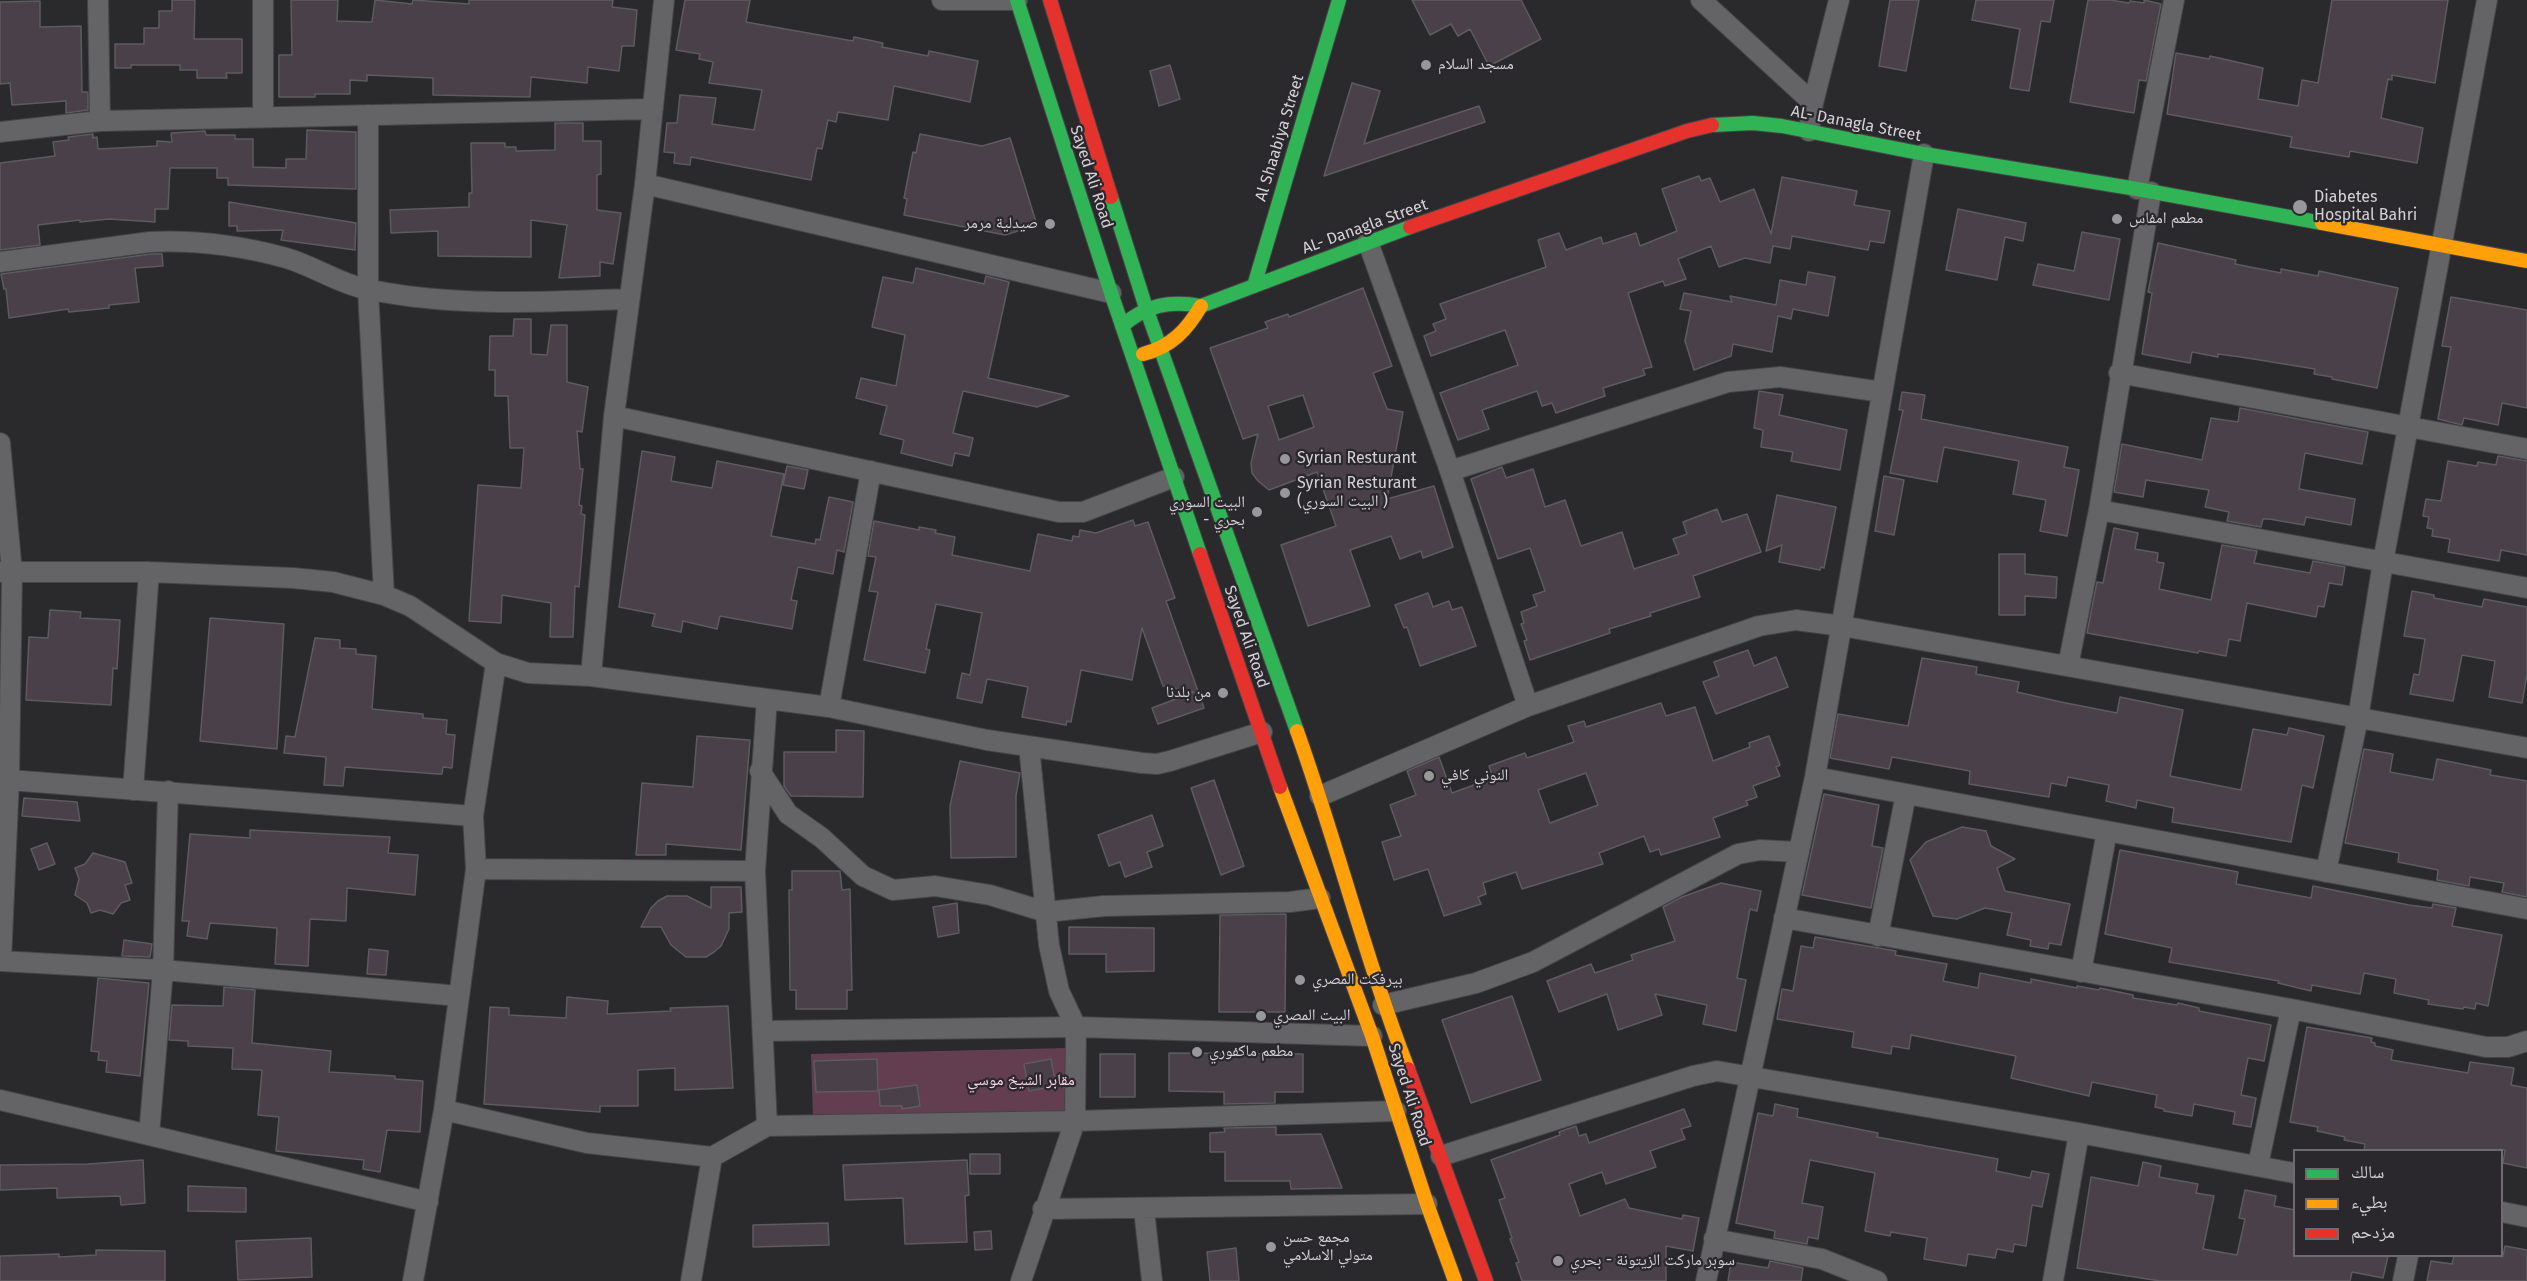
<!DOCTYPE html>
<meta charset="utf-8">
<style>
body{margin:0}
#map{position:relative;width:2527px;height:1281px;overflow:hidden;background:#2a292c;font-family:"Fira Sans","Noto Naskh Arabic",sans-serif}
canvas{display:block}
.legend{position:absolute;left:2293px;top:1149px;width:210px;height:108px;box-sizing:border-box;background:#2a282d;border:2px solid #6e6c71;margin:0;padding:8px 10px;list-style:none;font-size:18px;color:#d4d2d6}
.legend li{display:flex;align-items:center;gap:12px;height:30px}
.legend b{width:30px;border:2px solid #6e6c71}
</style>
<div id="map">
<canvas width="2527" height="1281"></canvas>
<ul class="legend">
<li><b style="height:8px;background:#30b455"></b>سالك</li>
<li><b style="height:8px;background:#ff9f0a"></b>بطيء</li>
<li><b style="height:8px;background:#e5322d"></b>مزدحم</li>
</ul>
</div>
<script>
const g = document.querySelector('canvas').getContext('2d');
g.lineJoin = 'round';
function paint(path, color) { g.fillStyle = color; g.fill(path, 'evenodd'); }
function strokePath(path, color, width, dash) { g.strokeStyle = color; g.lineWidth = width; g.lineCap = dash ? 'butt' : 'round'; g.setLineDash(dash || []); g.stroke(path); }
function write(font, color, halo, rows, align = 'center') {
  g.font = font + ' "Fira Sans","Noto Naskh Arabic",sans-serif'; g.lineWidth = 4.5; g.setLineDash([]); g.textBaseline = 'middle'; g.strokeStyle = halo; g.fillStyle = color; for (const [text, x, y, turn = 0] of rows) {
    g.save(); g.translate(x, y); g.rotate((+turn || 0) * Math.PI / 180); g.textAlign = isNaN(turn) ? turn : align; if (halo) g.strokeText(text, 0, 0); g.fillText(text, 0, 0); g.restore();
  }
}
paint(new Path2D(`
 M1066 1048 1068 1112 813 1119 811 1054Z`), '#633e51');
const building = new Path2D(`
 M172 0H195L194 39H242V73H226L227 78H197V70H180V65H131V68H115V44H144V28H159V11H172Z
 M291 0H338L337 21 372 22 375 0 412 4 413 0 469 4V0H613L612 7 637 10 634 46H622L619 71 588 67 587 83 531 77 530 97 433 95V78L367 75V81L350 80V94H315V97H279V55H292Z
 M685 0H750L746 22 853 41 854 37 883 43 882 47 928 56 929 51 978 61 970 102 894 86 888 120 838 112 836 122 828 120 822 149 817 148 811 180 691 157 690 165 674 163 675 153 664 152 667 123H677L680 95 716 98 712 124 754 130 762 90 709 83 713 62 699 59 700 54 676 50Z
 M1412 0H1521L1541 39 1489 66 1470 29 1458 36 1451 24 1430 35Z
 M1890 0H1919L1906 71 1879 66Z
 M1976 0H2054L2050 22 2041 21 2029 91 2010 88 2020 29 1972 20Z
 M2088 0H2110L2129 3 2130 1 2144 3V0L2161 4 2146 81 2139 80 2134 113 2070 102Z
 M2332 0H2448L2435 83 2392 75V80L2388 79 2381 118 2423 128 2417 163 2350 151 2349 157 2290 147 2292 137 2167 114 2176 53 2209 59 2210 56 2263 68 2258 99 2298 106 2302 80 2318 83Z
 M40 1V27L81 26 82 92H88V110L66 113V101L12 105 10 83 0 84V2Z
 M1170 65 1180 99 1159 106 1150 71Z
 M1352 83 1380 91 1364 144 1479 106 1485 122 1324 176Z
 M555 123H583V141H601V174L597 175V210L621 213 613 264 600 262V276L559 278 567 225 531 220V257L438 256V231L391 233 390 210 469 207V193H472L471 143H505V147H516V151L555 150Z
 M307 130 356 132V189L228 185V178H217V168H170L168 209H155V222L109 219 80 222V220L38 225 40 245 0 250V163L55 156 53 142 69 140 68 137 93 134V138L97 137 98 149 157 146V141L172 142 171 133 205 131 206 135H235V139H253V167L286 168V159H306Z
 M920 134 982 146 1010 138 1037 225 1005 235 904 215 907 199 904 198 913 152 916 153Z
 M1699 176 1701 181 1710 178 1720 202 1754 189 1771 234 1782 177 1857 191 1854 205 1890 211 1884 243 1870 241 1868 250 1792 236 1790 249 1773 246 1770 263 1745 258 1719 267 1711 246 1678 259 1686 279 1665 286 1663 281 1628 293 1652 367 1643 369 1645 375 1603 388 1605 396 1556 413 1552 403 1542 406 1537 391 1482 410 1489 429 1458 440 1440 393 1518 365 1505 330 1431 356 1424 336 1436 331 1433 324 1446 319 1440 304 1546 267 1538 240 1559 233 1566 250 1601 237 1603 244 1636 233 1640 246 1677 231 1662 189Z
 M229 202 356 223 355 250 281 240 283 230 237 231V226H229Z
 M1958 209 2026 223 2023 241 2005 237 1997 280 1946 270Z
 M2082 232 2120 239 2109 300 2033 285 2038 264 2074 271Z
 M2158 243 2236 260 2235 264 2281 273V269L2318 276 2319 271 2398 288 2377 388 2332 379V377L2314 374 2315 369 2241 357 2218 354V357L2192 352 2190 363 2142 354 2152 293 2148 292Z
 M151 254H162L163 266 135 268 139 302 109 305V308L69 312 68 309 9 318 6 289H4L1 274Z
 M916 268 984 284 986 276 1009 282 988 378 1069 396 1037 407 963 391 953 433 973 438 969 456 955 453 952 466 901 453 904 440 880 434 887 406 856 398 861 378 896 386 905 335 872 327 883 277 913 283Z
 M1808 272 1835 277 1828 316 1793 309 1791 319 1778 316 1772 352 1733 344 1731 356 1694 370 1685 341 1691 311 1680 309 1684 293 1732 302 1730 296 1776 305 1780 280 1806 285Z
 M1363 288 1392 366 1373 373 1387 409 1403 412 1387 499 1434 486 1453 547 1423 558 1421 551 1400 559 1391 536 1350 550 1370 606 1308 626 1281 545 1336 526 1317 472 1269 490 1258 481 1252 473 1251 463 1258 434 1243 439 1210 348 1268 328 1265 322 1288 314 1289 317ZM1303 395 1314 427 1279 440 1268 406Z
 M2451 297 2527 310V408L2502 403 2498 425 2464 418 2462 425 2438 419 2451 347 2442 346Z
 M514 319H531V354L547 355 551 325H567V382L588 387 582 432 577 431 580 469H583L579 505 582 506 581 514 585 515 579 587 575 586 573 637H550L551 603 502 595 501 623 469 621 478 485 521 488 524 448H510L508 396H495V370H489L490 336H513Z
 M1759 391 1783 395 1779 415 1847 430 1840 470 1791 461 1793 452 1761 447 1763 430 1754 428Z
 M1902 392 1925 395 1921 419 2068 447 2064 467 2079 470 2067 536 2040 531 2046 500 2013 494 2019 461 1944 447 1937 482 1890 473 1903 410H1899Z
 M2240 408 2368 432 2362 464 2305 453 2299 489 2355 499 2351 525 2306 517 2304 525 2269 519H2263L2261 527 2227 521 2229 512 2205 507 2209 490 2146 480 2143 497 2114 492 2122 444 2202 460 2211 418 2238 422Z
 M642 451 675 457 671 481 712 488 717 461 784 474 771 536 815 544 816 539 820 540 829 497 853 502 844 552 837 550 833 574 798 567 791 600 797 601 792 629 720 616 717 629 683 621 681 632 652 626 655 614 619 607Z
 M2498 456 2527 461V555L2501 550 2499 561 2448 552 2450 539 2432 536 2433 529 2427 528 2429 517 2423 516 2426 499 2441 501 2448 461 2477 466 2478 462 2496 465Z
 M787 466 808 470 804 489 783 485Z
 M1502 467 1506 478 1533 469 1545 507 1565 500 1581 546 1622 532 1634 569 1679 554 1673 539 1687 534 1683 522 1717 509 1722 522 1747 514 1761 552 1693 576 1700 597 1650 613 1651 616 1609 629 1610 633 1530 660 1524 641 1527 640 1521 624 1524 623 1521 612 1537 606 1533 595 1545 591 1530 548 1498 559 1471 479Z
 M1884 476 1904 480 1894 535 1875 531Z
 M1777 495 1836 507 1824 568 1821 567 1820 570 1779 562 1782 545 1766 551Z
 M1133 520 1135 526 1148 522 1175 598 1166 601 1204 708 1158 724 1152 708 1194 692 1163 686 1142 628 1132 680 1081 670 1071 722 1067 721 1066 725 1022 717 1028 687 987 679 982 703 957 698 962 673 970 675 982 613 936 604 926 649 930 650 925 673 864 660 878 592 869 591 876 557 868 556 874 521 919 530V527L936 530 935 533 955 537 952 555 1030 571 1038 534 1072 541 1073 536 1079 537 1080 530 1096 533Z
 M2114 528 2138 533 2135 549 2158 553 2157 562 2164 563 2159 589 2211 600 2222 545 2257 551 2254 563 2310 573 2313 561 2345 567 2342 585 2329 583 2324 607 2318 606 2316 617 2247 603 2240 641 2229 639 2226 656 2199 651 2198 653 2087 633 2097 582 2103 583Z
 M1999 554H2025V574L2057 577 2056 598 2025 596V615H1999Z
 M2412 591 2434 595V598L2482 607 2484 599 2527 607V675L2522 703 2489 697 2495 661 2462 655 2453 701 2410 694 2414 674 2419 675 2425 639 2404 636Z
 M1428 593 1433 607 1449 601 1452 610 1462 607 1476 646 1420 666 1407 627 1404 628 1395 605Z
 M50 610 81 612 80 618 120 620 117 669 113 668 111 705 26 700 29 637 48 638Z
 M210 618 284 624 277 749 200 741Z
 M315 638 340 640V648L356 649V654L376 656 372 709 423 714V718L447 720 446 734 455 735 452 768 443 767 442 774H438L345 767 343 786 324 785 326 757 284 753 286 736 295 737Z
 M1748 650 1754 666 1776 657 1788 687 1716 714 1703 682 1719 676 1714 662Z
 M1922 658 1977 667 1976 674 2019 682 2017 692 2061 702 2117 713 2120 697 2183 710 2170 776 2241 790 2253 729 2287 735 2289 728 2324 736 2313 788 2302 785 2291 842 2172 822 2174 808 2137 800 2136 808 2106 801 2109 785 2068 777 2066 786 2051 783 2049 797 1969 784 1970 771 1892 757 1889 769 1830 758 1838 714 1908 726Z
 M1661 703 1666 716 1695 707 1713 761 1750 747 1749 743 1769 736 1780 765 1776 767 1780 776 1753 786 1757 797 1746 801 1748 805 1713 818 1720 837 1661 855 1659 849 1650 852 1644 836 1599 853 1603 864 1522 889 1516 872 1483 883 1486 894 1478 897 1481 904 1444 916 1428 869 1394 880 1382 842 1401 836 1390 805 1416 795 1407 771 1439 757 1452 793 1493 778 1489 766 1525 753 1527 758 1574 742 1568 726 1584 721 1586 727ZM1586 773 1598 805 1550 823 1538 790Z
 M836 730 864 731 863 797 791 796 784 786V752H836Z
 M697 736 750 740 741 850 666 844V855H636L642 783 693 787Z
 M2364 749 2393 754 2390 772 2433 780 2437 759 2491 770 2490 775 2527 781V897L2502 892 2504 883 2470 877 2469 886 2437 880 2438 870 2398 862 2399 853 2345 843Z
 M960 761 1020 773 1016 796V857L951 858 950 806Z
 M1214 780 1244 866 1221 875 1191 788Z
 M1824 794 1879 805 1872 846 1883 848 1871 908 1802 895Z
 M24 798 77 802 80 821 22 816Z
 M1152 815 1163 846 1147 852 1152 867 1125 877 1120 862 1109 866 1098 835Z
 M1962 827 1986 831 1991 846 2015 859 1997 868 2005 891 2070 904 2061 945 2049 943 2048 949 2030 946 2031 940 2007 935 2012 913 1985 908 1957 919 1933 916 1910 860 1926 842Z
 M250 830 390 837 388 853 418 855 415 895 347 888 346 921 310 919 308 966 275 964 277 928 210 923 207 939 187 936 189 921H182L190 834 250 838Z
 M47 843 55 864 39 870 31 849Z
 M2120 850 2238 872 2236 884 2311 898 2313 886 2409 905 2432 908 2433 904 2456 908 2452 926 2502 935 2488 1006 2476 1003 2475 1009 2464 1007 2463 1009 2428 1004 2429 1000 2394 993 2396 979 2364 973 2360 994 2312 985 2311 991 2278 983 2279 981 2169 962 2172 948 2105 934Z
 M93 853 125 862 132 883 125 885 130 900 121 903 113 914 100 910 91 913 87 903 75 895 79 879 75 868 85 864Z
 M792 871H840L842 890 850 889 852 990H847V1009H796V990H790L789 890H792Z
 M1721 883 1761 891 1757 911 1750 909 1737 978 1746 980 1736 1031 1703 1024 1707 1005 1655 994 1662 1015 1618 1030 1607 994 1559 1012 1547 981 1591 964 1595 973 1633 960 1631 955 1675 941 1663 907 1682 897Z
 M711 887H741L742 912 729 913V929L721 946 714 952 706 957H686L671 945 661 927H641L651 908 658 901 667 896H687L711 908Z
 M957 903 959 933 938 937 933 907Z
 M1286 914 1285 1012H1219L1220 915Z
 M1069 927 1154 928V971L1106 972V954H1069Z
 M1815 937 1896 951 1895 955 1947 964 1943 981 1978 988 1980 973 2031 983V979L2077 988V986L2099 990 2100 988 2133 995V998L2177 1005 2178 1003 2199 1008V1011L2271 1025 2264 1061 2248 1058 2241 1095 2256 1098 2251 1127 2233 1124 2235 1112 2194 1104 2192 1116 2164 1111V1109L2155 1107 2157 1095 2092 1082 2089 1096 2011 1078 2016 1056 1911 1035 1909 1049 1892 1046 1891 1054 1852 1047 1854 1032 1777 1019 1782 989 1793 991 1801 946 1813 948Z
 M124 940 152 944 150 957 122 956Z
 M369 949 388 951 386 975 367 974Z
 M98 978 149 983 140 1076 106 1072 107 1061 98 1060 99 1052 91 1051Z
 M224 987 255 990 252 1043 331 1051 329 1072 395 1076V1079L423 1081 420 1132 387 1130 380 1172 363 1169 364 1160 276 1151 279 1117 258 1115 262 1070 232 1069 233 1048 188 1046V1041L169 1040 172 1005 223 1006Z
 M1512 996 1541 1080 1471 1103 1442 1020Z
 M567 997 608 1001 607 1014 671 1011 670 1008 728 1006 733 1088 675 1090V1068L638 1070V1106H600V1112L484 1104 490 1007 509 1008V1015L566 1018Z
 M2307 1027 2372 1038 2371 1042 2375 1043V1046L2393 1050 2391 1060 2468 1073 2470 1062 2514 1068 2511 1085 2527 1088V1168L2503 1163 2505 1150H2364L2365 1144 2344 1140 2345 1137 2317 1131 2318 1127 2290 1122Z
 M1169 1053 1303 1054V1092H1275V1103L1224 1104V1092L1169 1091Z
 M1100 1054H1135V1097H1100Z
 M877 1059 878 1091 816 1092 814 1061Z
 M1051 1059 1056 1086 1029 1091 1024 1064Z
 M917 1085 920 1106 902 1109V1106H880L879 1090Z
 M1775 1104 1798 1109 1797 1117 1878 1133 1877 1137 1998 1159 1996 1171 2030 1178 2032 1171 2049 1174 2042 1207 2032 1205 2026 1246 2014 1244 2013 1252 1997 1249 1995 1258 1968 1254 1966 1266 1924 1259 1927 1238 1891 1232 1890 1236 1865 1231 1875 1173 1810 1160 1802 1203 1823 1207 1818 1239 1808 1237 1807 1244 1774 1238 1775 1231 1736 1223 1758 1113 1773 1116Z
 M1684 1109 1691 1126 1681 1129 1685 1139 1650 1151 1656 1167 1606 1184 1602 1172 1569 1184 1580 1216 1625 1199 1629 1208 1682 1219 1683 1215 1699 1218 1693 1251 1666 1246V1281H1522L1516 1263 1519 1262 1510 1239 1512 1238 1499 1200 1505 1198 1491 1160 1560 1135 1559 1132 1576 1126 1579 1136 1586 1134 1589 1143Z
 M1276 1127V1135L1321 1134 1342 1188 1291 1189 1290 1181H1225V1152H1210V1133L1225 1132 1224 1128Z
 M970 1154H1000V1174H970Z
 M143 1160 145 1203 121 1205 120 1196 57 1198V1188L0 1190V1165L88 1164Z
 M967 1160 969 1195 965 1196 967 1242 905 1244 903 1198 845 1200 843 1165Z
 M2143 1162 2161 1166 2159 1177 2198 1184 2196 1193 2214 1196 2203 1249 2237 1255 2245 1219 2239 1218 2245 1190 2276 1196 2274 1206 2295 1210V1256H2388L2383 1278 2352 1272 2350 1281H2160L2077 1268 2091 1177 2138 1186Z
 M188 1186 246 1188V1212L188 1211Z
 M828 1223 829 1245 753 1247V1225Z
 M991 1231 992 1249 975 1250 974 1232Z
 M311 1238 312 1277 238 1280 236 1241Z
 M2505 1246 2527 1250V1281H2427L2431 1261 2452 1264 2454 1256H2503Z
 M1236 1248 1239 1281H1210L1207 1252Z
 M96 1250 165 1251V1281H0V1256L59 1254V1257L96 1255Z
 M1770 1261 1803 1268 1801 1281H1728L1731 1262 1768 1268Z`);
paint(building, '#49404a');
strokePath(building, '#5d5b5e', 1.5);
const street = new Path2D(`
 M98 0 100 121
 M263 0V117
 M942 0H1017
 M1701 0 1813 103
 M368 115V290L384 595
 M1809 131 1813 103 1839 0
 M0 132 100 121 653 109
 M645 184 1111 293
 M2137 189 2174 0
 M1368 242 1450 471 1528 706
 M0 262 150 242C195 240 242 246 286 258 314 266 341 285 371 290 457 307 542 302 629 299
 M2119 373 2527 449
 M614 416 1059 512H1083L1174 477
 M0 443 12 572 9 780 1 961
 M1450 471 1728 382 1780 377 1882 392
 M2099 510 2527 588
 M0 572H149L293 578 333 582 384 595 410 606 496 663 528 673 591 676 829 707 987 740 1142 763 1157 764 1170 761 1262 732
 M2068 666 2099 510 2151 192
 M591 676 614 416 645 184 664 0
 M767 699 755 871 767 1126
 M829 707 871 471
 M760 771 788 814 822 838 863 876 893 890 935 886 990 895 1046 912 1104 906 1290 902 1320 898
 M1815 777 2527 909
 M9 780 473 816
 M133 790 149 572
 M168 791 163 970 149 1135 428 1202
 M1320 796 1528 706 1759 626 1796 620 1842 626 2527 748
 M476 869 755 871
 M2326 872 2358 718 2383 562 2487 0
 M1784 918 2291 1009 2486 1047H2508L2527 1041
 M1878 936 1906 794
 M0 961 163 970 459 996
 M2081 972 2107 831
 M1383 1005 1476 983 1533 962 1738 854 1760 850 1799 852
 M764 1031 1076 1027 1372 1036
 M0 1100 149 1135
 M444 1110 587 1143 712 1157 767 1126 1075 1121 1396 1111
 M1441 1156 1693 1076 1717 1071 2079 1133 2294 1173
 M2258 1165 2291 1009
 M1043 1209 1427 1204
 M1144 1210 1152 1281
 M2502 1212 2527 1217
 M1714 1239 1822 1259 1877 1281
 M413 1281 444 1110 476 869 473 816 496 663
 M691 1281 712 1157
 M1021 1281 1075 1121 1076 1027 1059 991 1049 945 1029 746
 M1706 1281 1815 777 1924 154
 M2053 1281 2079 1133
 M2403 1281 2408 1256`);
const fast = new Path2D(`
 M1017 0 1111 293 1200 554
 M1712 125 1753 123 1782 126 1924 154 2137 189 2322 223
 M1111 197 1146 308 1297 731
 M1254 286 1339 0
 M1122 326C1146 305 1170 300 1201 306L1410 227`);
const slow = new Path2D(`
 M2322 223 2527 261
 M1143 354C1171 347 1187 330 1201 306
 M1297 731C1337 843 1365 958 1408 1069
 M1280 787 1372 1036 1427 1204 1455 1281`);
const jam = new Path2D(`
 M1050 0 1111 197
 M1410 227 1687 131 1712 125
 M1200 554 1280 787
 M1408 1069 1486 1281`);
strokePath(street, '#454547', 22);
strokePath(fast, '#454547', 16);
strokePath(slow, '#454547', 16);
strokePath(jam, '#454547', 16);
strokePath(street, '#646366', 20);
strokePath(fast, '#30b455', 14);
strokePath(slow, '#ff9f0a', 14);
strokePath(jam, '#e5322d', 14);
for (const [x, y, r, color] of [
 [1426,65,6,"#98979a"],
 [2300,207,8,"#98979a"],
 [2117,219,6,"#98979a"],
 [1050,224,6,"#98979a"],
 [1285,459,6,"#98979a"],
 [1285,493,6,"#98979a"],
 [1257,512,6,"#98979a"],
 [1223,693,6,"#98979a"],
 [1429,776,6,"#98979a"],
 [1300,980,6,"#98979a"],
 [1261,1016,6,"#98979a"],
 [1197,1052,6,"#98979a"],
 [1271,1247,6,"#98979a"],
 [1558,1261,6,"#98979a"]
]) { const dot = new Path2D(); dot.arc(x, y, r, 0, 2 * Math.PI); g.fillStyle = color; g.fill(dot); strokePath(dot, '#2a282d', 2); }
write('16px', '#d4d2d6', '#2a282d', [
 ["مسجد السلام",1438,65],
 ["Diabetes",2314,198],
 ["Hospital Bahri",2314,216],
 ["مطعم امفاس",2129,219],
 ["صيدلية مرمر",1038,224,"right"],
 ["Syrian Resturant",1297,459],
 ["Syrian Resturant",1297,484],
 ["(البيت السوري )",1297,502],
 ["البيت السوري",1245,503,"right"],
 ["- بحري",1245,521,"right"],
 ["من بلدنا",1211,693,"right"],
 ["النوني كافي",1441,776],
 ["بيرفكت المصري",1312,980],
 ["البيت المصري",1273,1016],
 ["مطعم ماكفوري",1209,1052],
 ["مجمع حسن",1283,1238],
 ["متولي الاسلامي",1283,1256],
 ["سوبر ماركت الزيتونة - بحري",1570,1261]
], 'left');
write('16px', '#d4d2d6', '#2a282d', [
 ["AL- Danagla Street",1856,124,11],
 ["Al Shaabiya Street",1280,138,-73],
 ["Sayed Ali Road",1091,177,72],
 ["AL- Danagla Street",1365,227,-20],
 ["Sayed Ali Road",1246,637,71],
 ["Sayed Ali Road",1409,1095,72]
]);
write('16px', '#fed5e8', '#2a282d', [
 ["مقابر الشيخ موسي",1021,1081]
]);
</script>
